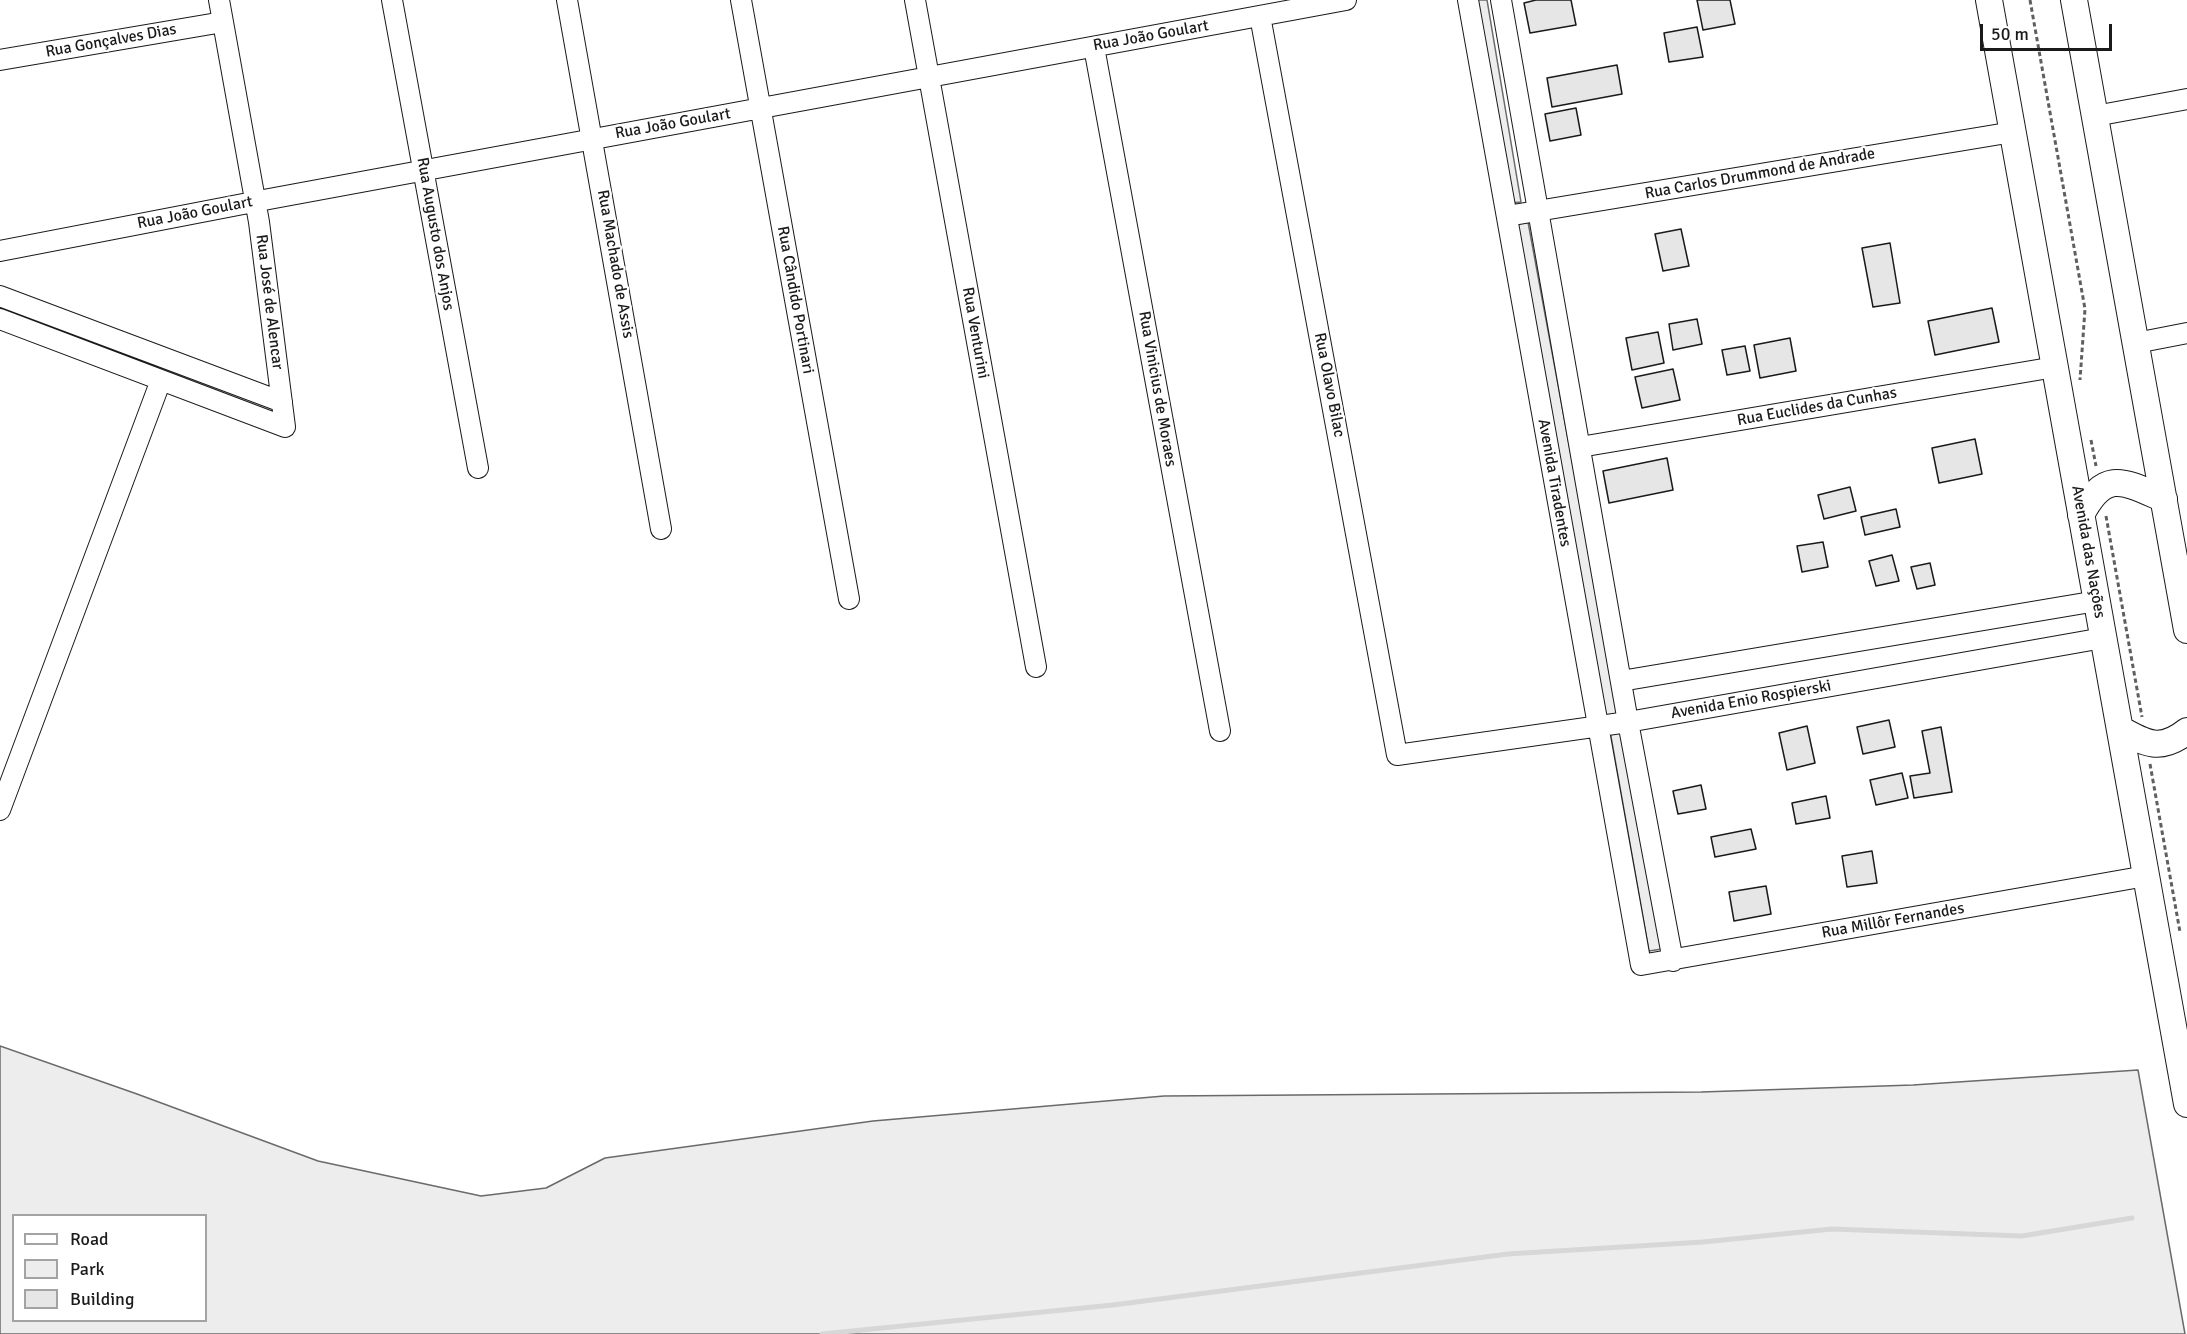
<!DOCTYPE html>
<meta charset="utf-8">
<style>
body{margin:0}
#map{position:relative;width:2187px;height:1334px;overflow:hidden;background:#fff;font-family:Signika,sans-serif}
canvas{display:block}
.legend{position:absolute;left:12px;top:1214px;width:195px;height:108px;box-sizing:border-box;background:#fff;border:2px solid #a3a3a3;margin:0;padding:8px 10px;list-style:none;font-size:18px;color:#1a1a1a}
.legend li{display:flex;align-items:center;gap:12px;height:30px}
.legend b{width:30px;border:2px solid #a3a3a3}
.scale{position:absolute;left:1980px;top:24px;width:132px;height:27px;box-sizing:border-box;border:3px solid #1a1a1a;border-top:0;padding-left:8px;font-size:18px;line-height:21px;white-space:nowrap;color:#1a1a1a;-webkit-text-stroke:4px #fff;paint-order:stroke}
</style>
<div id="map">
<canvas width="2187" height="1334"></canvas>
<ul class="legend">
<li><b style="height:8px;background:#fff"></b>Road</li>
<li><b style="height:16px;background:#ededed"></b>Park</li>
<li><b style="height:16px;background:#e6e6e6"></b>Building</li>
</ul>
<div class="scale">50 m</div>
</div>
<script>
const g = document.querySelector('canvas').getContext('2d');
g.lineJoin = 'round';
function paint(path, color) { g.fillStyle = color; g.fill(path, 'evenodd'); }
function strokePath(path, color, width, dash) { g.strokeStyle = color; g.lineWidth = width; g.lineCap = dash ? 'butt' : 'round'; g.setLineDash(dash || []); g.stroke(path); }
function write(font, color, halo, rows, align = 'center') {
  g.font = font + ' Signika,sans-serif'; g.lineWidth = 4.5; g.setLineDash([]); g.textBaseline = 'middle'; g.strokeStyle = halo; g.fillStyle = color; for (const [text, x, y, turn = 0] of rows) {
    g.save(); g.translate(x, y); g.rotate((+turn || 0) * Math.PI / 180); g.textAlign = isNaN(turn) ? turn : align; if (halo) g.strokeText(text, 0, 0); g.fillText(text, 0, 0); g.restore();
  }
}
const green = new Path2D(`
 M1473 0H1487L1521 202 1509 203Z
 M1528 222 1619 715 1604 717 1513 225Z
 M1622 730 1662 949 1649 951 1610 731Z
 M0 1046 137 1094 318 1161 481 1196 546 1188 605 1158 873 1121 1164 1096 1701 1092 1913 1085 2138 1070 2185 1334H0ZM14 1216H206V1320H14Z`);
paint(green, '#ededed');
strokePath(green, '#6a6a6a', 1.5);
strokePath(new Path2D(`
 M822 1334 1113 1305 1508 1254 1703 1242 1832 1229 2022 1236 2132 1218`), '#d7d7d7', 5);
const building = new Path2D(`
 M1536 0H1571L1576 25 1530 33 1524 3Z
 M1697 0H1730L1735 24 1703 30Z
 M1697 27 1703 57 1669 62 1664 33Z
 M1617 65 1622 94 1552 107 1547 78Z
 M1576 108 1581 135 1550 141 1545 114Z
 M1681 229 1689 266 1663 271 1655 234Z
 M1890 243 1900 303 1873 307 1862 248Z
 M1992 308 1999 342 1935 355 1928 321Z
 M1697 319 1702 344 1673 350 1669 324Z
 M1658 332 1664 363 1632 370 1626 338Z
 M1790 338 1796 371 1760 378 1754 345Z
 M1745 346 1750 371 1727 375 1722 350Z
 M1673 369 1680 400 1642 408 1635 377Z
 M1975 439 1982 474 1939 483 1932 448Z
 M1667 458 1673 490 1609 503 1603 471Z
 M1850 487 1856 511 1824 519 1818 495Z
 M1896 509 1900 527 1865 535 1861 517Z
 M1823 542 1828 567 1802 572 1797 546Z
 M1892 555 1899 581 1876 586 1869 561Z
 M1930 563 1935 585 1917 589 1911 567Z
 M1889 720 1895 747 1863 754 1857 727Z
 M1807 726 1815 763 1787 770 1779 733Z
 M1941 727 1952 792 1914 798 1910 776 1930 773 1922 731Z
 M1902 773 1908 798 1876 805 1870 780Z
 M1701 785 1706 809 1678 814 1673 791Z
 M1826 796 1830 818 1796 824 1792 803Z
 M1751 829 1756 849 1715 857 1711 837Z
 M1872 851 1877 883 1847 887 1842 856Z
 M1766 886 1771 914 1734 921 1729 892Z`);
paint(building, '#e6e6e6');
strokePath(building, '#1a1a1a', 1.5);
const minor = new Path2D(`
 M392 0 478 468
 M567 0 661 529
 M741 0 849 599
 M915 0 1036 667
 M1468 0 1641 965 2146 876
 M1501 0 1628 722 1673 961
 M1260 16 1397 755 1628 722 2103 638
 M1094 47 1220 731
 M0 60 223 22
 M2095 116 2187 99
 M1507 216 2013 132
 M0 251 269 199 1346 0
 M0 296 282 402
 M0 319 285 427 259 222 219 0
 M2136 343 2187 333
 M1580 447 2055 367
 M1621 681 2097 601
 M0 810 161 380`);
const major = new Path2D(`
 M1989 0 2187 1104
 M2074 0 2187 630
 M2081 515C2105 469 2123 481 2164 499
 M2120 729C2146 744 2161 752 2187 731`);
strokePath(minor, '#1a1a1a', 22);
strokePath(major, '#1a1a1a', 28);
strokePath(new Path2D(`
 M2030 0 2085 309 2080 380
 M2091 440 2096 466
 M2106 516 2142 717
 M2150 764 2180 932`), '#5f5f5f', 3, [4.5, 3]);
strokePath(minor, '#fff', 20);
strokePath(major, '#fff', 26);
write('16px', '#1a1a1a', '#fff', [
 ["Rua João Goulart",1151,36,-10],
 ["Rua Gonçalves Dias",111,41,-10],
 ["Rua João Goulart",673,124,-10],
 ["Rua Carlos Drummond de Andrade",1760,174,-10],
 ["Rua João Goulart",195,213,-11],
 ["Rua Augusto dos Anjos",435,234,80],
 ["Rua Machado de Assis",615,264,80],
 ["Rua Cândido Portinari",795,300,80],
 ["Rua José de Alencar",269,302,83],
 ["Rua Venturini",975,333,80],
 ["Rua Olavo Bilac",1329,385,79],
 ["Rua Vinicius de Moraes",1157,389,80],
 ["Rua Euclides da Cunhas",1817,407,-10],
 ["Avenida Tiradentes",1554,483,80],
 ["Avenida das Nações",2088,552,80],
 ["Avenida Enio Rospierski",1751,700,-10],
 ["Rua Millôr Fernandes",1893,921,-10]
]);
</script>
